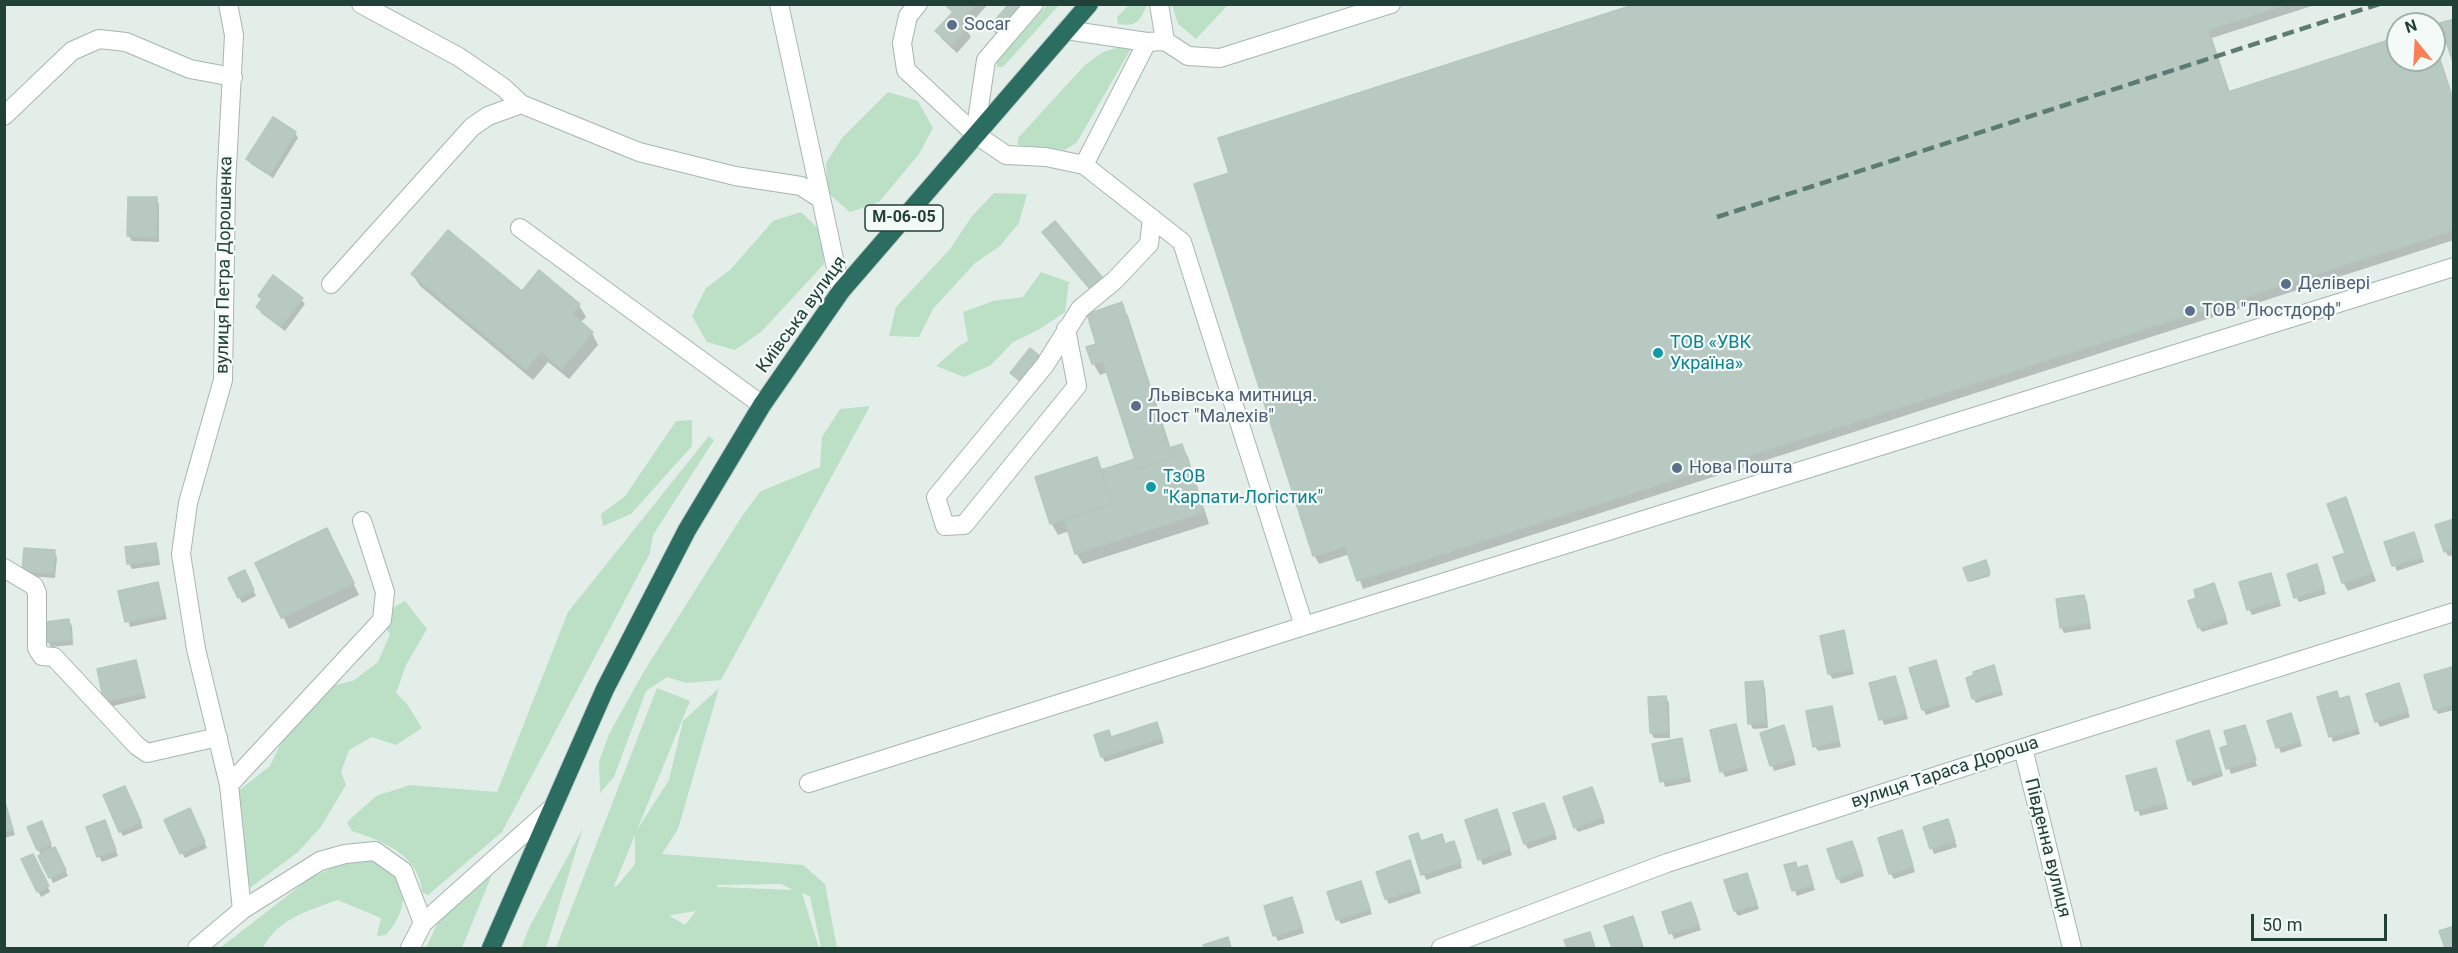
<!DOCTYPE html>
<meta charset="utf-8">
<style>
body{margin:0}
#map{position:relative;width:2458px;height:953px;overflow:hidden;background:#e3eee9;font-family:Roboto,sans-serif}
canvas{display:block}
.frame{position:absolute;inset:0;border:6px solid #214038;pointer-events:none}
.north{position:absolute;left:2386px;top:12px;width:60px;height:60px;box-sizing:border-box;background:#f4faf7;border:2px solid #a0b0ab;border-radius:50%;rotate:342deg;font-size:16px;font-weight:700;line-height:24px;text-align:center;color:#214038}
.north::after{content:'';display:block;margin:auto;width:21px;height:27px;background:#f98055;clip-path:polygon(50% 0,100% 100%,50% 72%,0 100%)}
.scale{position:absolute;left:2251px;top:914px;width:136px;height:27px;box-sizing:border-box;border:3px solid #214038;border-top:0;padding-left:8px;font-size:18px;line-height:21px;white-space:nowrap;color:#214038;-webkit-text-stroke:4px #f4faf7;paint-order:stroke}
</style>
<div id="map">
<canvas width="2458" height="953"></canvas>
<div class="frame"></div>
<div class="north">N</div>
<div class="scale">50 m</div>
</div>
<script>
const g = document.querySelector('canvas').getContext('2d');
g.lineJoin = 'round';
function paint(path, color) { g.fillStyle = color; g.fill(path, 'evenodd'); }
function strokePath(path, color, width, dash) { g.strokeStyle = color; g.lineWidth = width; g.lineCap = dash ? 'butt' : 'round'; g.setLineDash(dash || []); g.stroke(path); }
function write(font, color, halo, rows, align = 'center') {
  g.font = font + ' Roboto,sans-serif'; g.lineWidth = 4.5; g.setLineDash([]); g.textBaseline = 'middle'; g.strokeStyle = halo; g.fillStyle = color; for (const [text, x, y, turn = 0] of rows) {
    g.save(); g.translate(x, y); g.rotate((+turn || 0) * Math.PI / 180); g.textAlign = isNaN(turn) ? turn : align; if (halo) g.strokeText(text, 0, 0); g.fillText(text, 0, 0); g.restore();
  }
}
paint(new Path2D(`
 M1130 4 1147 5C1140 21 1137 27 1118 24L1117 17Z
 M1172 4H1228V5L1196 39 1178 24Z
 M1047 5H1059L1003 67H997V61Z
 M1126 45 1132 47 1077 142 1065 150 1018 145V138L1085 65 1103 52Z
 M888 92 918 101 933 128 919 154 879 202 850 212 828 193 826 163 842 138Z
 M994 193 1027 194 1019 223 1000 246 975 263 933 309 919 337 889 336 896 307 950 249 972 216Z
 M801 212 823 233 824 264 761 332 735 350 707 342 692 316 706 288 730 270 773 221Z
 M1041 272 1069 282 1065 312 1040 329 1013 342 991 365 964 377 936 366 959 346 968 341 963 312 993 301 1023 297Z
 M870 406 721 680 686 683 667 677 646 691 614 777 600 793 599 762 609 734 643 673 742 516 761 491 820 467 822 437 840 409Z
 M692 420V446L631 514 603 526 601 514 625 496 676 421Z
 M709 436 714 440 653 535 650 553 502 832 428 895 422 892C419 855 383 841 352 831L347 822 376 796 410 785 497 792 568 612Z
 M405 601 427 629 406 665 396 693 407 704 422 728 396 745 372 737 349 750 341 772 346 785 320 828 298 852 250 888 240 855 233 795 270 766 290 724 317 689 353 681 378 662 390 634 377 616Z
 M657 688 690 701 637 830 669 780 683 721 719 688 678 829 662 854 803 865 825 884 837 948H821L810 896 802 893 819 948H556ZM635 835V864L616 887 614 886ZM781 884 793 890 717 887 718 885ZM696 911 685 925 670 916 671 915Z
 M583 828 546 948H521L530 926Z
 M375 858C381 863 391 867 395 873 411 893 401 919 386 935L377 936 381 918 338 900C309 910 277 919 263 948H220L309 879 343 862Z
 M489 873 491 877 462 948H426L437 924 483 875Z`), '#bbe0c5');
paint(new Path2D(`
 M951 4H988L966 29 971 37 957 53 942 39 937 31 953 14 949 7Z
 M1640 4H2318L2212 38 2230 93 2398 39V60H2434V39L2454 100V240L1363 589 1350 554 1319 564 1314 555 1231 174Z
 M295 133 298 138 273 178 251 164 248 159Z
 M156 199 159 204V242L132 241 129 236Z
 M1047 238 1101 278 1104 283 1093 292Z
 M413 275 579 305 586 317 580 323 592 333 598 345 569 379 548 362 533 380 420 286Z
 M259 296 301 299 305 304 285 331 261 313 258 307 262 301Z
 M1121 304 1128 316 1171 449 1181 445 1188 457 1209 524 1083 564 1076 553 1069 531 1058 535 1051 523 1096 459 1103 471 1137 460 1108 372 1100 375 1093 363 1098 345Z
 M1030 350 1042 362 1024 386 1011 373Z
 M2345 499 2376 581 2348 591 2343 582 2346 554Z
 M2454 520V555L2448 556 2445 551Z
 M2416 540 2424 562 2397 571 2386 543Z
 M333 541 359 595 289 629 257 563Z
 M155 545 158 550 160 565 132 569 129 564Z
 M54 551 57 557 55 578 27 576 24 571Z
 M1987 564 1990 576 1970 582 1969 580Z
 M2316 566 2326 594 2299 602 2296 597Z
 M244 572 256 596 242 603 230 579Z
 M2271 575 2281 606 2252 615 2249 609Z
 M157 584 167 619 130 627 120 592Z
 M2216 590 2228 624 2202 632 2199 627Z
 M2084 597 2087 602 2091 629 2064 633 2061 627Z
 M69 621 72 626 73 645 51 647 48 642Z
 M1843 632 1854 674 1833 679 1829 674Z
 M136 662 146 698 109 707 106 702Z
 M1938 667 1950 707 1926 715 1923 709Z
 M1994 667 2003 695 1976 703 1973 698Z
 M2451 669 2454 674V710L2438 714 2435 709Z
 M1895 677 1908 719 1884 725 1871 684Z
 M1762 683 1765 688 1768 728 1753 729 1750 723Z
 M2398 685 2410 717 2380 727 2377 721Z
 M2336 693 2340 700 2348 698 2360 734 2333 742 2319 698Z
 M1666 697 1669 703 1670 738H1654L1651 733Z
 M1831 708 1841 747 1818 751 1815 746Z
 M2291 715 2302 746 2281 753 2269 722Z
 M1157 724 1164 743 1105 762 1102 756 1112 738Z
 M1736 726 1748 771 1725 777 1722 771Z
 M1784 727 1796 765 1774 771 1761 734Z
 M2244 727 2257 766 2231 774 2222 749 2230 746Z
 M2211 737 2223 776 2193 786 2190 780Z
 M1681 740 1684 746 1691 782 1665 787 1654 746Z
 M2155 769 2168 809 2140 816 2127 777Z
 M128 793 143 828 123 836 120 831Z
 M1595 794 1605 823 1578 832 1575 827Z
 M4 797 15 835 4 838Z
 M1547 810 1557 839 1528 849 1525 843Z
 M192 815 207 848 185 858 182 853Z
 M1499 816 1512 855 1483 865 1480 859Z
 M107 827 118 856 102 862 99 856Z
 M1950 827 1957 847 1934 854 1925 828Z
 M44 828 53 850 58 855 68 876 53 883 38 849Z
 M1441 836 1446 845 1456 848 1462 868 1426 880 1410 837 1421 842Z
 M1904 837 1915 872 1894 879 1890 873Z
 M1854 848 1864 876 1841 884 1838 878Z
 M23 860 36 861 50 892 41 897Z
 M1410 862 1421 893 1389 904 1386 899Z
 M1795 863 1798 869 1806 867 1815 890 1797 896 1786 866Z
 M1747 875 1759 909 1738 916 1735 911Z
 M1361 883 1372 914 1341 924 1338 919Z
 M1292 899 1304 933 1278 941 1275 935Z
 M1691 904 1701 930 1674 939 1664 913Z
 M1635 923 1644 948H1613L1606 927Z`), '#0003');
const building = new Path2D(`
 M949 4H976L960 22 967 28 952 45 935 31 953 12 947 7Z
 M1009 4H1030L1001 37 989 27Z
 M1636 4H2287L2208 30 2228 92 2398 37V60H2434V42L2454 103V230L1357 581 1345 546 1313 556 1194 184 1229 173 1218 138Z
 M2454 19V65L2440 23Z
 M273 117 296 132 270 174 246 159Z
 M128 197H157L156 237 127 236Z
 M1055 221 1102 277 1089 288 1042 232Z
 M448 230 522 291 539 270 580 304 572 314 593 332 562 369 541 351 526 369 411 274Z
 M273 275 303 298 281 326 256 307 262 299 258 296Z
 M1122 302 1172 458 1138 469 1103 361 1092 364 1086 347 1096 344 1087 314Z
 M1030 348 1040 356 1020 381 1010 373Z
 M1182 444 1204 512 1075 554 1064 519 1112 504 1101 470 1135 459 1138 469 1172 458 1169 448Z
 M1097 457 1112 504 1050 524 1035 477Z
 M2346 497 2372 573 2342 583 2333 557 2345 553 2327 504Z
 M2454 519V548L2444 552 2435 525Z
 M327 528 354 583 281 618 255 563Z
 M2414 532 2422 557 2392 566 2384 542Z
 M156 543 158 560 127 564 125 547Z
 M24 548 55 550 53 573 22 571Z
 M1986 560 1990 573 1968 581 1963 568Z
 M2317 564 2324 588 2294 598 2287 574Z
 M245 570 254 590 238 598 228 578Z
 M2271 573 2279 601 2247 610 2239 582Z
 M158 582 165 614 125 622 118 591Z
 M2214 583 2226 618 2198 628 2188 601 2196 598 2194 590Z
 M2084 595 2089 623 2060 628 2056 599Z
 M69 619 71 640 47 642 45 622Z
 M1844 630 1852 669 1828 674 1820 636Z
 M136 660 144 693 104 702 97 669Z
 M1936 660 1948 702 1922 710 1909 668Z
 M1994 665 2001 690 1972 699 1966 678 1974 675 1973 672Z
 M2452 667 2454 704 2434 710 2424 675Z
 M1895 676 1906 713 1879 720 1869 683Z
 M1763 681 1765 722 1748 724 1745 682Z
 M2399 683 2408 711 2375 722 2366 694Z
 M2337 691 2339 699 2349 696 2358 729 2329 737 2317 697Z
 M1666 696 1668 732 1650 733 1648 697Z
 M1832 706 1839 741 1813 747 1806 711Z
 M2291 713 2300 741 2276 748 2267 721Z
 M1157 722 1162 738 1101 757 1094 735 1109 730 1111 737Z
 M1736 724 1746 766 1720 772 1710 730Z
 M1784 725 1794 759 1770 766 1760 733Z
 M2245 725 2256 760 2226 769 2220 748 2228 745 2224 731Z
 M2209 730 2221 771 2188 781 2176 741Z
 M1682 738 1689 776 1660 782 1652 744Z
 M2156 768 2166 803 2135 811 2126 776Z
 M125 786 141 822 119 832 103 795Z
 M1592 787 1603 817 1574 828 1563 797Z
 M4 799 13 830 4 832Z
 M1544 803 1555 833 1524 844 1513 813Z
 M190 808 205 842 180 854 164 820Z
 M1497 809 1510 849 1478 860 1465 820Z
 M1948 819 1955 841 1930 849 1923 827Z
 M105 820 116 850 97 857 86 827Z
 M42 821 51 844 37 850 27 827Z
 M1902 830 1913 866 1889 874 1878 838Z
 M1418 833 1421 841 1442 834 1445 844 1454 841 1461 862 1421 875 1409 836Z
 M1852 841 1862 870 1837 879 1827 849Z
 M55 847 66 870 49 878 38 856Z
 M33 854 49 886 37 892 21 859Z
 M1410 860 1419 888 1385 899 1376 872Z
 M1796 862 1797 868 1807 865 1813 885 1792 891 1784 865Z
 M1747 873 1757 904 1734 911 1724 880Z
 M1361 881 1370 909 1336 920 1327 892Z
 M1292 897 1302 927 1273 936 1264 906Z
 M1691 902 1699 925 1669 934 1662 912Z
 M1633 916 1642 944 1630 948H1612L1604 926Z
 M2454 926V948H2445L2439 931Z
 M1590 932 1595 948H1567L1564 940Z
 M1228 937 1231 948H1204L1203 945Z`);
paint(building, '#b8c9c2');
strokePath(building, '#b5c8c0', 1.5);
const minor = new Path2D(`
 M228 4 234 35 226 186 223 380 188 503 181 554 196 649 229 785 242 910
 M361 4 459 57 504 88 521 104 639 152 735 176 801 186 821 199
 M779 4 841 291
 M918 4 908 16 902 43 906 70 975 134 1006 155 1046 157 1084 165 1182 242 1304 626
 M1159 4 1165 41
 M1066 30 1147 42 1165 41 1188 56 1220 58 1391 4
 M4 116 72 51 99 39 126 42 190 69 233 77
 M975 134 986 60 1034 4
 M1084 165 1147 42
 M520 228 762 405
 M331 284 472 127 488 116 521 104
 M1066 329 1077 386 964 525 945 526 936 497 1045 365 1080 309 1115 280 1149 244 1152 218
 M4 568 34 586 37 593V648L42 656 54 657 137 746 147 753 218 737
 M2023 748 2072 948
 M809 783 1304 626 2454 267
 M229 785 382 620 385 592 362 521
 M197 948 242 910 320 861 345 854 375 851 403 871 423 923
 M410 948 423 923 553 807
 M1441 948 1667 863 2023 748 2454 612`);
const highway = new Path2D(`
 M491 948 605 689 687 530 762 405 841 291 1089 4`);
strokePath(minor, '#a5b6b0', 20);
strokePath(highway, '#c1cac7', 20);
strokePath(minor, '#fff', 18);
strokePath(highway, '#2b6e61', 18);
strokePath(new Path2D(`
 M1717 217 2379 4`), '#5c7c73', 4.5, [12, 6]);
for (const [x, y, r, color] of [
 [952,25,6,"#5c6f8a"],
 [2286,284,6,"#5c6f8a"],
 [2190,311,6,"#5c6f8a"],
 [1658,353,6,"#0f9aa8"],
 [1136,406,6,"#5c6f8a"],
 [1677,468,6,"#5c6f8a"],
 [1151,487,6,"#0f9aa8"]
]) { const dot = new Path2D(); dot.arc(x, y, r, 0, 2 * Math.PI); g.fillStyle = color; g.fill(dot); strokePath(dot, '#f4faf7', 2); }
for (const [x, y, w] of [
 [904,218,78]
]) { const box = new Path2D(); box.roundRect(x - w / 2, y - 13, w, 26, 4.5); g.fillStyle = '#f4faf7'; g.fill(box); strokePath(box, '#214038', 1.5); }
write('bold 16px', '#214038', null, [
 ["М-06-05",904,218]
]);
write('18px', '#4e5e75', '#f4faf7', [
 ["Socar",964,25],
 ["Делівері",2298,284],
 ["ТОВ \"Люстдорф\"",2202,311],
 ["Львівська митниця.",1148,396],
 ["Пост \"Малехів\"",1148,417],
 ["Нова Пошта",1689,468]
], 'left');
write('18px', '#214038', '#f4faf7', [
 ["вулиця Петра Дорошенка",225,265,-89],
 ["Київська вулиця",802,315,-54],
 ["вулиця Тараса Дороша",1945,773,-18],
 ["Південна вулиця",2047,848,76]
]);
write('18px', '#0d838f', '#f4faf7', [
 ["ТОВ «УВК",1670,343],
 ["Україна»",1670,364],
 ["ТзОВ",1163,477],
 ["\"Карпати-Логістик\"",1163,498]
], 'left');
</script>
